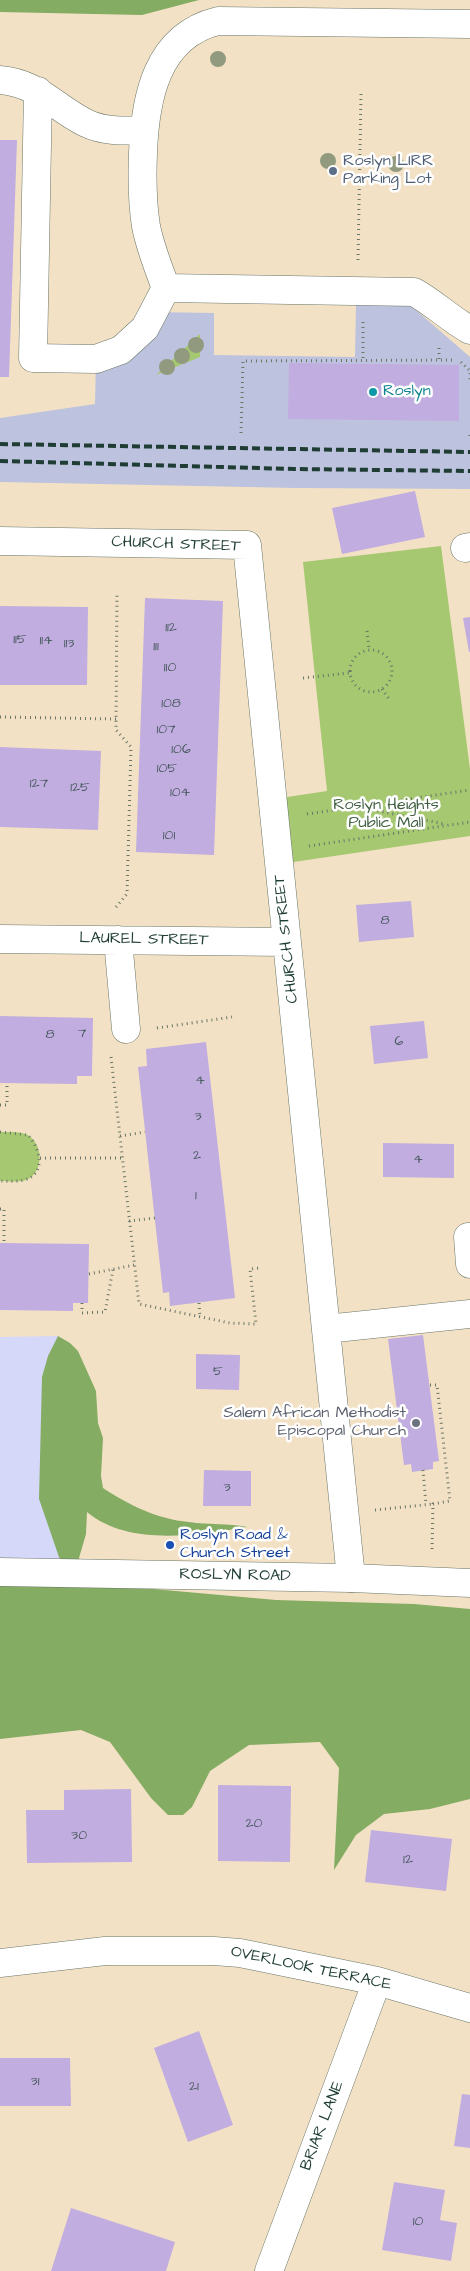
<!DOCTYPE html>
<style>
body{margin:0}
canvas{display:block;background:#f3e1c5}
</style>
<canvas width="470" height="2271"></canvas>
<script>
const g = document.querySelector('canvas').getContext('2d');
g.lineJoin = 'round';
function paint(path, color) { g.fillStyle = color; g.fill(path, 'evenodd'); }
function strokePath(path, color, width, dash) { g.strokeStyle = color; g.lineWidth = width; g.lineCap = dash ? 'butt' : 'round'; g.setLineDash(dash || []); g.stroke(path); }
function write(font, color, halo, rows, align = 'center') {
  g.font = font + ' "Architects Daughter",sans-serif'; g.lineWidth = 5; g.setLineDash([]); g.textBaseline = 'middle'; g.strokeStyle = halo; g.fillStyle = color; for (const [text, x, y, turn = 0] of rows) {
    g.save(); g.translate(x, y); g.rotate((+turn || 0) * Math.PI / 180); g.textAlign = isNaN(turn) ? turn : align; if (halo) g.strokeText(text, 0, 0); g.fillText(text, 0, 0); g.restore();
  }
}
paint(new Path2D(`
 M58 1336 68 1574H0V1337Z`), '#d5d8f9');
paint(new Path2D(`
 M356 304H409L470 357V489L296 488 0 482V418L95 404 96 359 153 312 214 313V355L355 357Z`), '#bdc3de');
paint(new Path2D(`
 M200 334V357L156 375Z
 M441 546 470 769V836L280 864 274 799 327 791 303 562Z
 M0 1132C8 1132 20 1131 28 1135 43 1144 44 1171 28 1179 20 1183 9 1181 0 1181Z`), '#a6c871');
paint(new Path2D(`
 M0 0H199L142 15 0 12Z
 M58 1336 70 1343 78 1351 96 1391 98 1423 103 1438 101 1476 103 1488C129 1505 157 1519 189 1522 209 1525 228 1523 247 1527 197 1535 129 1547 87 1512L86 1534 79 1558 86 1575 131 1587 276 1600 414 1604 470 1609V1799L430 1809 384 1814 356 1835 334 1870 339 1768 320 1742 249 1745 210 1771 192 1807 183 1815H168L151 1798 110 1742 81 1730 0 1739V1586L68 1574 59 1557 39 1499 42 1377 48 1356Z`), '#84ac63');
paint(new Path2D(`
 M0 140H17L9 377H0Z
 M289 363 459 365V421L288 419Z
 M415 491 425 537 342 554 332 508Z
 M145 598 223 601 214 855 136 852Z
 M0 606 88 607 87 685H0Z
 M470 617V652H469L463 618Z
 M0 747 101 751 98 830 0 827Z
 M411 901 414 937 359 942 356 905Z
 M0 1016 93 1018 92 1076H77V1084L0 1083Z
 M424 1021 428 1058 374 1064 370 1026Z
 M206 1042 235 1298 170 1306 169 1292 163 1293 138 1067 147 1066 146 1049Z
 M383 1143 454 1144V1178L383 1177Z
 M0 1243 89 1244 88 1303H73V1311L0 1310Z
 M423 1335 439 1461 433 1462V1469L412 1472 411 1464 404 1465 388 1339Z
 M196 1354 240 1355 239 1390 196 1389Z
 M204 1470 251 1471V1506H203Z
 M218 1785 291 1786 290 1862 218 1861Z
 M131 1789 132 1862 27 1863 26 1810H64V1790Z
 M371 1830 452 1839 446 1891 365 1882Z
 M199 2031 233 2125 188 2142 154 2048Z
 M0 2058H70L71 2106H0Z
 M462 2094 470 2095V2148L454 2146Z
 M394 2182 445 2190 440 2220 457 2223 451 2261 382 2250Z
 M71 2208 175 2242 166 2271H51Z`), '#c1addf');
const minor = new Path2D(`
 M0 80C38 83 55 108 86 123 104 132 126 131 144 130
 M38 91 33 358 96 359 121 350 145 328 166 288C158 267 150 247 146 226 142 202 142 178 143 153 145 99 156 36 218 21L470 24
 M166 288 414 292C434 303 450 319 470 330
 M0 541 247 545 351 1578
 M465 548 470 547
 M0 939 287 942
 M118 940 126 1029
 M468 1237 470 1264
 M326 1329 470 1314
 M0 1963 105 1951H214L240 1953 377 1981 470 2008
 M269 2271 377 1981`);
const major = new Path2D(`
 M0 1572 351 1578 470 1583`);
strokePath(minor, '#697667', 29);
strokePath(major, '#697667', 29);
strokePath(new Path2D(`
 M358 260 361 94
 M363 322V359
 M439 348V359
 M461 362 470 371V380
 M241 433 243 361 456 360
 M470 436V435
 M367 631 369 649
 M350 671a21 21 0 1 1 42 0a21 21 0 1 1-42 0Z
 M303 678 349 673
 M382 689 389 699
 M0 717 116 719
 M358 807 445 824
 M307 814 470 790
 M309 846 470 822
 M116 907 127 894 131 747 116 730 117 592
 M157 1028 232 1017
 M111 1057 139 1304 230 1323 256 1324 250 1269 259 1268
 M0 1105H7V1083
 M0 1132 28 1135C40 1148 47 1174 24 1180 16 1182 8 1181 0 1181
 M120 1136 145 1132
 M40 1158H122
 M0 1209H4V1243
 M129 1221 155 1218
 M89 1274 134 1265
 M82 1303V1313L105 1312 113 1269
 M199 1303 200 1317
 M430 1385H437L450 1501 433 1504 432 1549
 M423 1470 426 1504
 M375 1510 433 1504`), '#697667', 3, [1, 4]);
strokePath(minor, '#fff', 28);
strokePath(major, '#fff', 28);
strokePath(new Path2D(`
 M0 444 470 452
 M0 461 294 469 470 471`), '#1f3d34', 4, [8, 4]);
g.fillStyle = '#919a7e';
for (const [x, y] of [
 [218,59],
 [328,161],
 [396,164],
 [196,345],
 [182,356],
 [167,367]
]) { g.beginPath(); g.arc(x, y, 8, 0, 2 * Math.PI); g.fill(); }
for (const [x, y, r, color] of [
 [333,171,5,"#5c6f8a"],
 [373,392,5,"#0f9aa8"],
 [416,1423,5,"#6b7280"],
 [170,1545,5,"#1a4fb4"]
]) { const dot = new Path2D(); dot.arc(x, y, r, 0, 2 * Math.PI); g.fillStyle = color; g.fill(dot); strokePath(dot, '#fff', 2); }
write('14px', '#48595f', null, [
 ["112",171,628],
 ["115",20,640],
 ["114",46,641],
 ["113",69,644],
 ["111",156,647],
 ["110",170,668],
 ["108",171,704],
 ["107",166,730],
 ["106",181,750],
 ["105",167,769],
 ["127",39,784],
 ["125",80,788],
 ["104",180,793],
 ["101",169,836],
 ["8",385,921],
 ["7",82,1034],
 ["8",50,1035],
 ["6",399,1042],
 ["4",200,1081],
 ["3",198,1117],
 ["2",197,1156],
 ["4",418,1160],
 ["1",196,1196],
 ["5",218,1372],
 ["3",227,1488],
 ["20",254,1824],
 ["30",79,1836],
 ["12",408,1860],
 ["31",35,2082],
 ["21",194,2087],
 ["10",418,2222]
]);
write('16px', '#4e5e75', '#fff', [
 ["Roslyn LIRR",343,162],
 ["Parking Lot",343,180]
], 'left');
write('16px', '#0d838f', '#fff', [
 ["Roslyn",383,392]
], 'left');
write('16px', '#1f3d34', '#fff', [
 ["CHURCH STREET",176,545,2],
 ["CHURCH STREET",287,939,-96],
 ["LAUREL STREET",144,940,1],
 ["ROSLYN ROAD",235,1576,1],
 ["OVERLOOK TERRACE",311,1969,12],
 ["BRIAR LANE",323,2126,-69]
]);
write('16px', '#416043', '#fff', [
 ["Roslyn Heights",386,806],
 ["Public Mall",386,824]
]);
write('16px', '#5b616d', '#fff', [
 ["Salem African Methodist",406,1414],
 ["Episcopal Church",406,1432]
], 'right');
write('16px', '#164399', '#fff', [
 ["Roslyn Road &",180,1536],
 ["Church Street",180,1554]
], 'left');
</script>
